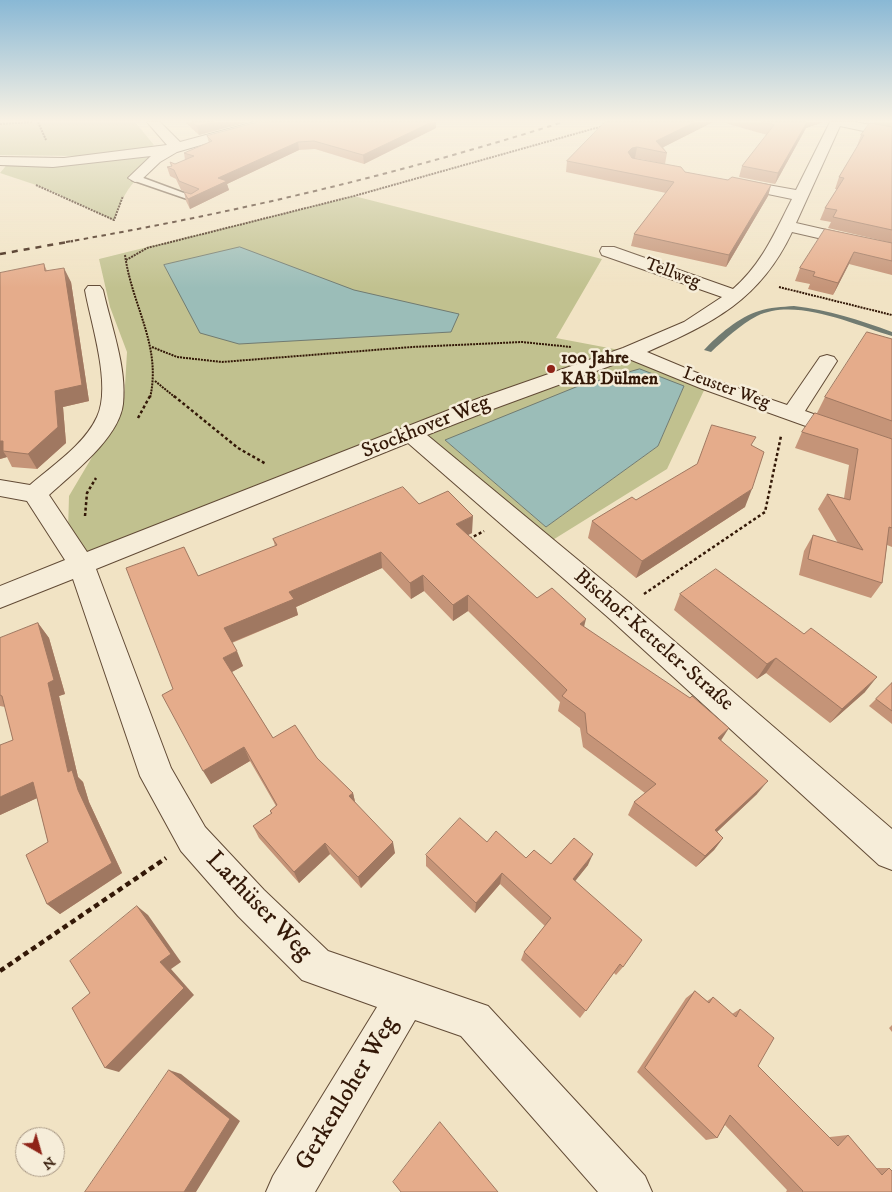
<!DOCTYPE html>
<meta charset="utf-8">
<style>
body{margin:0}
#map{position:relative;width:892px;height:1192px;overflow:hidden;background:#f1e3c4;font-family:"IM FELL DW Pica",serif}
canvas{display:block}
.north{position:absolute;left:15px;top:1127px;width:50px;height:50px;box-sizing:border-box;background:#f6edd9;border:1px solid #a89885;border-radius:50%;rotate:142deg;font-size:14px;font-weight:700;line-height:20px;text-align:center;color:#331807}
.north::after{content:'';display:block;margin:auto;width:18px;height:22px;background:#8f2418;clip-path:polygon(50% 0,100% 100%,50% 72%,0 100%)}
</style>
<div id="map">
<canvas width="892" height="1192"></canvas>
<div class="north">N</div>
</div>
<script>
const g = document.querySelector('canvas').getContext('2d');
g.lineJoin = 'round';
function paint(path, color) { g.fillStyle = color; g.fill(path, 'evenodd'); }
function strokePath(path, color, width, dash) { g.strokeStyle = color; g.lineWidth = width; g.lineCap = dash ? 'butt' : 'round'; g.setLineDash(dash || []); g.stroke(path); }
function write(font, color, halo, rows, align = 'center') {
  g.font = font + ' "IM FELL DW Pica",serif'; g.lineWidth = 5; g.setLineDash([]); g.textBaseline = 'middle'; g.strokeStyle = halo; g.fillStyle = color; for (const [text, x, y, turn = 0] of rows) {
    g.save(); g.translate(x, y); g.rotate((+turn || 0) * Math.PI / 180); g.textAlign = isNaN(turn) ? turn : align; if (halo) g.strokeText(text, 0, 0); g.fillText(text, 0, 0); g.restore();
  }
}
paint(new Path2D(`
 M0 122H135L154 145 148 148 77 156 0 155Z
 M178 148C143 173 129 177 114 220L45 188 0 173 9 162 43 163Z
 M354 196 602 259 556 338 630 352 707 384 667 469 543 546 411 434 81 564 68 531 69 496 124 403 127 352 110 307 99 259ZM684 386 658 446 546 527 445 440Z`), '#c1c18f');
const water = new Path2D(`
 M240 247 354 290 459 314 451 332 239 344 200 333 164 265Z
 M640 369 684 386 658 446 546 527 445 440 576 387Z`);
paint(water, '#9bbdb8');
strokePath(water, '#717b71', 1);
paint(new Path2D(`
 M794 306C828 310 860 320 892 332V336C854 325 796 297 757 316 740 325 725 339 711 352L704 350C718 335 739 317 759 311 770 307 782 307 794 306Z`), '#717b71');
const service = new Path2D(`
 M132 176H138L200 199 193 201 132 180Z`);
const minor = new Path2D(`
 M147 122H160L180 142 254 122H271L270 125 177 152 160 162 140 181 135 182 128 178 151 156 53 167 0 165V157L64 158 167 145Z
 M830 122H855L892 129V137L840 126 796 223 892 245V255L792 232C760 300 713 323 647 352L714 380 787 405 820 357 827 355 834 357 837 361 805 411 892 442V457L700 388 629 359 493 409 427 435 630 603 892 829V870L879 865 610 619 408 443 96 569 171 768 205 827 264 890 328 951 488 1006 645 1176 652 1192H598L461 1036 415 1020 315 1192H266L273 1176 377 1007 302 980 238 916 181 851 140 776 73 579 0 608V586L65 560 27 501 0 496V480L30 485C53 465 84 445 97 417 112 386 91 324 85 290L88 286H100L103 290C111 326 127 367 123 404 119 438 73 473 49 495L87 552 477 399 623 348 684 322 722 297 602 255 600 251 602 247H614L733 289C762 264 775 232 792 199L734 187 727 183 734 179 796 190Z`);
strokePath(service, '#624b36', 3);
strokePath(minor, '#624b36', 2);
strokePath(new Path2D(`
 M38 122 46 140
 M0 124 32 122
 M36 185 114 220 123 196
 M125 255C132 306 162 346 150 398
 M126 260 147 248 354 196 603 126
 M779 287 892 315
 M152 347 177 357 222 362 412 347 522 342 571 347
 M155 381 176 398`), '#331807', 2, [2, 1]);
strokePath(new Path2D(`
 M174 396 238 448 266 464
 M138 418 150 396
 M85 516 87 493 96 478
 M469 539 484 531
 M644 594 765 512 781 436`), '#331807', 2.5, [3, 2.5]);
strokePath(new Path2D(`
 M0 971 166 858`), '#331807', 4.5, [5.5, 4]);
paint(service, '#f6edd9');
paint(minor, '#f6edd9');
strokePath(new Path2D(`
 M66 242C234 213 400 174 563 122`), '#331807', 2, [4.5, 4.5]);
strokePath(new Path2D(`
 M0 254 73 241`), '#331807', 2.5, [6, 6]);
paint(new Path2D(`
 M185 122H248L199 135Z
 M605 122H713L663 147 667 153 665 164 635 158 685 172 728 180 771 185 768 196 726 267 631 246 634 234 666 193 566 172 567 161Z
 M721 122H824L806 128 775 184 739 177 742 166 767 135Z
 M874 122H892V243L828 228 831 222 820 220 825 208 837 189H835L839 177 858 146H857L861 135Z
 M436 128 364 164 315 149 299 150 227 184 229 190 190 209 186 201 184 192 188 193 181 190 176 179 170 176 167 167 171 166 170 162 175 164 185 160 184 153 209 143 207 136Z
 M825 229 892 243V275L849 264 833 295 808 289 810 284 795 281 800 268Z
 M44 264 47 271 71 282 89 401 63 407 66 443 37 469 12 467 7 457 0 459V273Z
 M892 339V547L887 545 882 583 871 598 799 575 804 551 813 535 838 543 818 509 827 494 844 498 849 465 795 448 802 432 817 413 825 397Z
 M752 445 745 507 636 578 588 538 592 521Z
 M419 504 472 533 468 535 537 598 585 627 721 740 757 794 717 832 723 838 714 850 696 867 628 815 634 802 645 793 583 747 580 728 558 711 560 702 468 611 453 621 424 591 411 599 382 568 296 607 298 615 232 643 243 666 232 672 273 738 317 758 353 793 355 802 395 853 361 888 330 854 299 883 259 838 253 826 271 814 270 811 276 806 250 761 211 784 173 689 198 576 275 546 273 539Z
 M680 594 865 692 830 723 766 673 757 679 674 610Z
 M38 623 49 638 65 694 59 696 78 777 83 782 89 802 122 873 60 914 47 904 48 842 37 798 0 815 13 740 5 707 0 706V638Z
 M892 683V724L869 706Z
 M487 842 526 858 551 864 588 865 575 881 623 967 616 975 614 973 580 1018 521 960 524 952 545 926 500 884 475 913 426 866V855Z
 M695 991 707 1001 713 997 732 1014 740 1009 758 1066 830 1138V1137L848 1135 876 1168H889L892 1192H786L787 1190 725 1125 717 1138 706 1140 637 1072 686 998Z
 M892 1025V1032L889 1028Z`), '#c59478');
paint(new Path2D(`
 M215 122H248L199 135 197 126Z
 M432 122H436V128L364 164 363 155Z
 M695 122H713L656 151V141Z
 M807 122H824L806 128 775 184 778 173Z
 M298 142 299 150 227 184 229 190 190 209 188 199 218 178Z
 M637 147 635 158 630 159 628 152 632 148Z
 M771 185 768 196 726 267 729 255Z
 M854 252 849 264 833 295 838 283Z
 M64 268 71 282 89 401 63 407 66 443 37 469 28 454Z
 M0 441H3V451L7 457 0 459Z
 M752 489 745 507 636 578 642 561Z
 M473 516 472 533 456 541V524Z
 M381 552 382 568 296 607 298 615 230 643 224 628 289 592Z
 M423 575 424 591 411 599 410 583Z
 M468 595V611L453 621V605Z
 M586 619 582 635 580 624Z
 M38 623 49 638 65 694 59 696 78 777 83 782 89 802 122 873 60 914 47 904 68 772 48 683Z
 M237 651 243 666 230 673 223 658Z
 M776 658 766 673 757 679 767 664Z
 M877 677 865 692 830 723 842 709Z
 M729 728 720 742 718 738Z
 M244 747 250 761 211 784 203 771Z
 M768 781 757 794 706 842 715 830Z
 M33 782 46 794 0 815V797Z
 M353 793 356 806 349 796Z
 M723 838 714 850 696 867 705 856Z
 M393 842 395 853 361 888 358 877Z
 M325 843 330 854 299 883 294 872Z
 M593 854 588 865 568 890 573 879Z
 M502 873 500 884 475 913 476 903Z
 M137 906 148 915 181 962 171 969 194 995 119 1072 105 1068 160 962Z
 M169 1070 181 1074 240 1121 196 1192H184Z`), '#a07861');
const building = new Path2D(`
 M192 122H215L197 126Z
 M258 122H432L363 155 314 141 298 142 218 178 227 181 188 199 184 192 191 194 199 189 179 181 174 170 167 167 172 166 170 162 175 164 194 156 184 153 212 141 207 136Z
 M605 122H695L656 141 667 153 637 147 632 148 628 152 632 158 681 167 685 172 728 180 732 177 771 185 729 255 634 234 674 182 567 161Z
 M761 122H807L778 173 742 166 774 125Z
 M870 123 892 127V230L833 217 837 210 825 208 844 178 839 177 864 135H861Z
 M825 229 892 243V261L854 252 838 283 813 276 815 272 800 268Z
 M44 264 45 271 64 268 82 385 55 391 58 427 28 454 3 451V441H0V273Z
 M867 332 892 339V421L825 397Z
 M815 413 892 439V528L889 527 882 583 808 559 813 535 863 550 827 494 850 500 858 449 802 432Z
 M712 425 756 437 751 445 764 452 752 489 642 561 592 521 632 497 636 500 697 464Z
 M403 487 419 504 448 491 473 516 456 524 537 598 552 588 586 619 580 624 690 698 692 696 729 728 718 738 768 781 715 830 723 838 705 856 634 802 656 784 587 733 585 713 562 696 567 690 468 595 453 605 423 575 410 583 381 552 289 592 294 599 224 628 237 651 223 658 273 738 295 725 317 758 353 793 349 796 393 842 358 877 325 843 294 872 253 826 272 813 270 811 277 805 244 747 203 771 162 695 173 689 126 568 184 547 198 576 277 545 273 539Z
 M716 569 804 634 811 628 877 677 842 709 776 658 767 664 680 594Z
 M38 623 54 680 48 683 68 772 72 770 78 790 112 863 47 904 26 855 48 842 33 782 0 797V745L13 740 2 696 0 695V638Z
 M892 683V711L876 699Z
 M460 818 487 842 496 831 526 858 534 850 551 864 574 838 593 854 573 879 642 940 623 967 620 964 586 1011 524 952 551 918 502 873 476 903 426 855Z
 M137 906 171 954 160 962 184 988 105 1068 72 1008 90 993 70 961Z
 M695 991 709 1003 713 997 736 1017 740 1009 774 1038 758 1066 838 1146 848 1135 882 1175 889 1168 892 1171V1192H802L803 1191 730 1115 717 1138 645 1068Z
 M169 1070 230 1119 184 1192H85Z
 M440 1122 498 1192H401L393 1182Z`);
paint(building, '#e5ac8b');
strokePath(building, '#a07861', 1);
const sky = g.createLinearGradient(0, 0, 0, 288);
sky.addColorStop(0, '#89b8d5');
sky.addColorStop(0.42, '#f9f2e4');
sky.addColorStop(1, '#f9f2e400');
g.fillStyle = sky;
g.fillRect(0, 0, 892, 288);
for (const [x, y, r, color] of [
 [551,369,5,"#8f2418"]
]) { const dot = new Path2D(); dot.arc(x, y, r, 0, 2 * Math.PI); g.fillStyle = color; g.fill(dot); strokePath(dot, '#f6edd9', 2); }
write('18px', '#331807', '#f6edd9', [
 ["Tellweg",672,274,20],
 ["Leuster Weg",726,389,20]
]);
write('bold 18px', '#331807', '#f6edd9', [
 ["100 Jahre",561,359],
 ["KAB Dülmen",561,380]
], 'left');
write('21px', '#331807', '#f6edd9', [
 ["Stockhover Weg",426,428,-22],
 ["Bischof-Ketteler-Straße",653,641,41]
]);
write('25px', '#331807', '#f6edd9', [
 ["Larhüser Weg",258,907,46],
 ["Gerkenloher Weg",348,1094,-59]
]);
</script>
